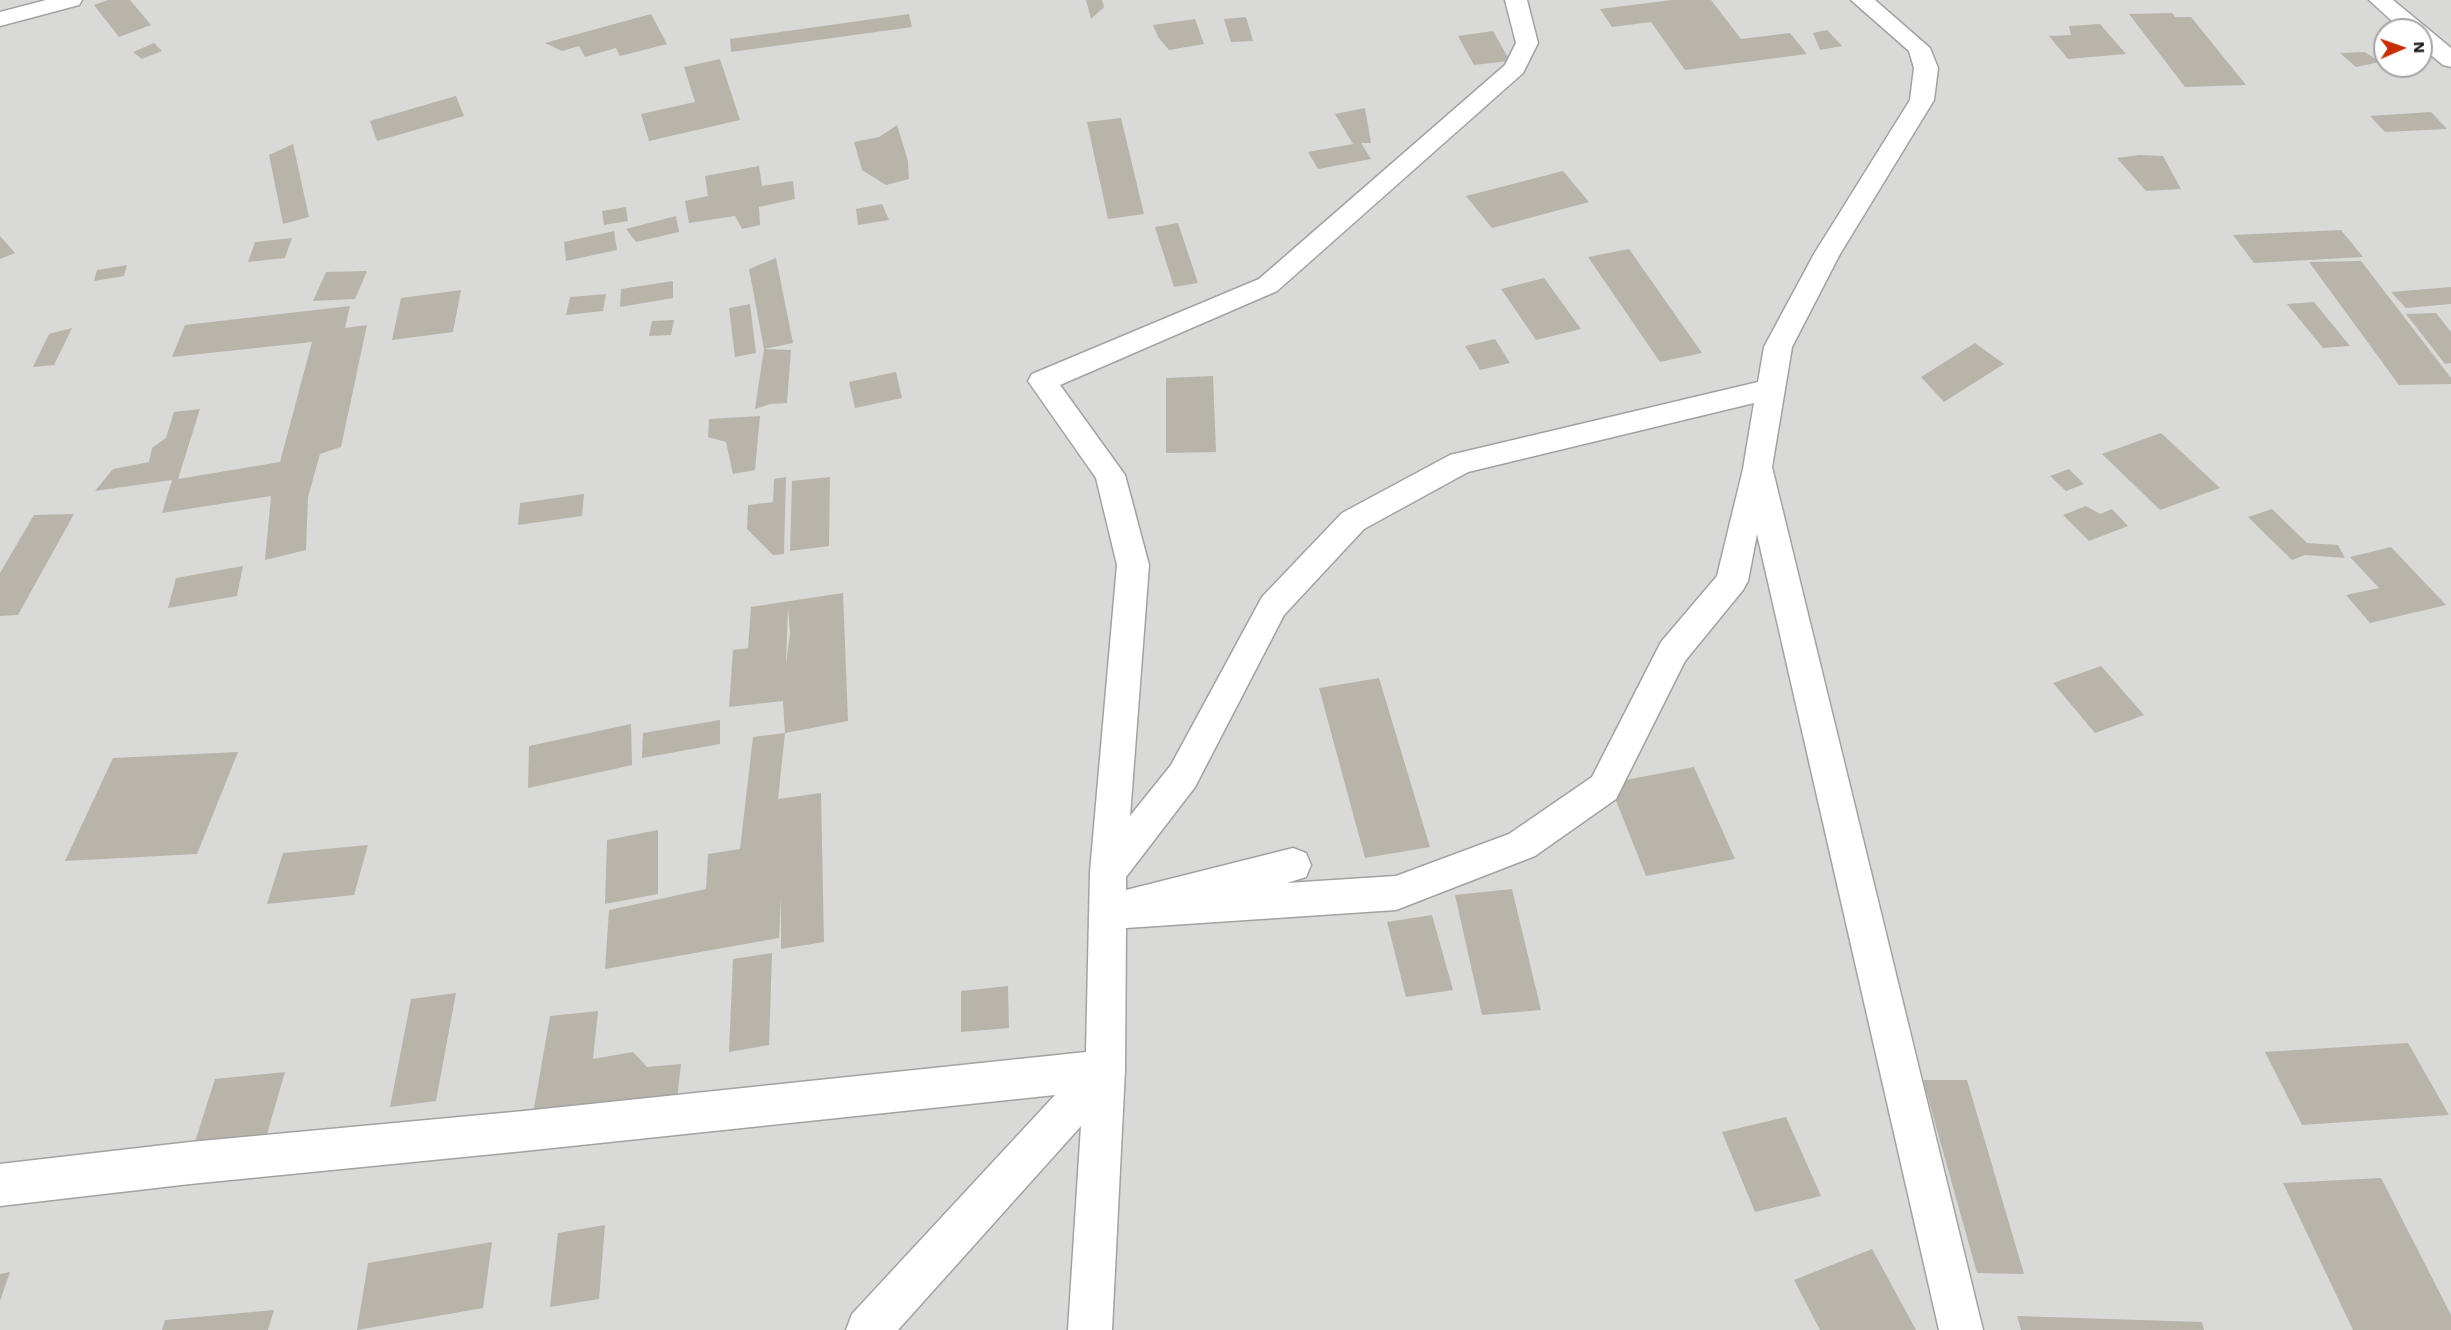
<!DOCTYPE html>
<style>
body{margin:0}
#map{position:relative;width:2451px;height:1330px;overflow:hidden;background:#edece1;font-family:"Work Sans",sans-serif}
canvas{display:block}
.north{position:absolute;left:2373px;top:18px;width:60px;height:60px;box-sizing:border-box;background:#fff;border:2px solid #a4a4a4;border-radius:50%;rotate:88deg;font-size:16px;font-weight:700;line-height:24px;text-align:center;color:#1b1b1b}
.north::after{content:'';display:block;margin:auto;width:21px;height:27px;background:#c72f00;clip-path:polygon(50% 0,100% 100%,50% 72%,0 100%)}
</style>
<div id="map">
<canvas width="2451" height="1330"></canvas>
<div class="north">N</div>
</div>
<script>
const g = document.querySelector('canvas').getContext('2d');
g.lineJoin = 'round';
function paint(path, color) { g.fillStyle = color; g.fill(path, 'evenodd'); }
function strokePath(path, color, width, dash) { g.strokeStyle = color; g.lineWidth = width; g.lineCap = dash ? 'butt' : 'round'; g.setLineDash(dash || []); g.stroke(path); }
paint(new Path2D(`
 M0 0H2451V1330H0ZM2385 30H2421V66H2385Z`), '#d9d9d8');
paint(new Path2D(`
 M108 0H130L151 25 119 37 94 5Z
 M1086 0H1102L1104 7 1091 19Z
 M1672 0H1711L1741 39 1790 33 1807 54 1685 70 1651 22 1612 27 1600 9Z
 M2172 13 2175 17H2191L2246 85 2185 87 2129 14Z
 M651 14 667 44 620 56 616 48 585 57 579 46 562 51 545 43Z
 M909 14 912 27 731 52 730 39Z
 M1246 17 1253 41 1231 42 1224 19Z
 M1195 19 1204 44 1169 50 1158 37 1153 25Z
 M2100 24 2126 54 2068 59 2049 36 2071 35 2069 26Z
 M1827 30 1842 46 1820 50 1813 33Z
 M1493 31 1510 61 1474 65 1458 36Z
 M154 43 162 51 142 59 133 52Z
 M2365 52 2380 62 2356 67 2340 53Z
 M720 59 740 120 649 141 641 114 695 102 684 67Z
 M456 96 464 116 377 141 370 121Z
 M1365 108 1371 143H1361L1371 159 1318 169 1308 152 1353 144 1335 114Z
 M2431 112 2447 129 2385 132 2370 116Z
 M1121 118 1144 214 1108 219 1087 122Z
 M897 125 908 161 909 179 886 185 862 170 854 142 879 137Z
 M293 144 309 217 283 224 269 155Z
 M2139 155 2163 156 2181 189 2146 191 2117 158Z
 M759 166 762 186 793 181 795 199 759 207 760 225 742 229 735 216 689 223 685 201 708 196 705 176Z
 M1563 171 1589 202 1492 228 1466 196Z
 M882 204 889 220 858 225 856 209Z
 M626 207 628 221 604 225 602 211Z
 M676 216 679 232 636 242 626 229Z
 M1178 223 1198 283 1174 287 1155 227Z
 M2341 230 2363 257 2254 263 2233 235Z
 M614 231 617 250 566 261 564 242Z
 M0 236 15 253 0 259Z
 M292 238 285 258 248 262 255 242Z
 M1629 249 1702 353 1660 362 1588 257Z
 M776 258 793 343 764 349 749 269Z
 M2361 261 2451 378V384L2399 385 2309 262Z
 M127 265 124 276 94 281 97 270Z
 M367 271 355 299 313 301 326 272Z
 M1544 278 1581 329 1536 340 1501 289Z
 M673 281V298L620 307 621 289Z
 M2451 287V304L2406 308 2391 292Z
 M461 290 453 332 392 340 401 298Z
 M606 294 603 311 566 315 570 297Z
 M2314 302 2350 346 2323 348 2287 304Z
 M750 304 756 353 735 357 729 308Z
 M350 306 345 328 367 325 341 447 320 454 308 497 306 550 265 560 271 496 162 513 172 480 95 491 113 469 149 462 152 448 166 438 174 412 200 409 178 479 280 462 312 342 172 357 185 325Z
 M2436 313 2451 332V363L2445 364 2406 314Z
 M674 320 671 335 649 336 652 321Z
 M72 328 54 365 33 367 49 334Z
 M1495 339 1510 363 1480 370 1465 346Z
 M1975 343 2004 364 1944 402 1921 377Z
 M764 349 791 350 787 403 770 404 755 409Z
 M896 372 902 398 855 408 849 382Z
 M1213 376 1216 452 1166 453V378Z
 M760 416 755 470 733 474 726 442 708 437 709 419Z
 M2161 433 2220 488 2160 510 2102 454Z
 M2069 469 2084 484 2066 491 2050 476Z
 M786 477 784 554 773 555 747 529 748 505 773 502 774 479Z
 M830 477 829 546 790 551 792 481Z
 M584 494 582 516 518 525 520 503Z
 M2086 506 2100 514 2112 509 2128 526 2089 541 2063 515Z
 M2272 509 2307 543 2338 545 2345 558 2305 555 2292 560 2248 517Z
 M74 514 18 615 0 616V573L34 515Z
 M2391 547 2446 605 2370 623 2346 595 2379 588 2350 557Z
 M243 566 237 596 168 608 176 578Z
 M843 593 848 721 785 733 783 701 729 707 733 650 748 648 751 607ZM788 606 790 634 786 664Z
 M2101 666 2144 715 2095 733 2053 683Z
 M1379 678 1430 847 1365 858 1319 688Z
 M720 720V744L642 758 643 733Z
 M631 724 632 765 528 788 529 746Z
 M785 733 778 799 821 793 824 942 781 949V897L779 938 605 969 609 910 706 889 708 854 740 849 753 737Z
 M238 752 197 854 65 861 113 758Z
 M1694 767 1735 859 1646 876 1609 783Z
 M658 830V894L605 904 607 840Z
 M368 845 354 895 267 904 283 853Z
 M1512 889 1541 1010 1482 1015 1455 895Z
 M1432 915 1453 990 1406 997 1387 922Z
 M772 953 769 1045 729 1052 733 959Z
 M1008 986 1009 1028 961 1032V991Z
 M456 993 436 1101 390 1107 411 999Z
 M598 1011 593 1059 633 1052 647 1067 681 1064 677 1099 533 1114 550 1016Z
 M2408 1043 2449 1115 2302 1125 2265 1052Z
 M285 1072 265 1141 193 1148 215 1079Z
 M1923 1080H1967L2024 1274 1977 1273Z
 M1786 1117 1821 1196 1755 1212 1722 1132Z
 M2381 1178 2451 1315V1330H2353L2283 1183Z
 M605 1225 599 1299 550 1307 558 1233Z
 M492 1242 483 1308 357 1330 368 1263Z
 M1872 1249 1916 1330H1820L1794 1280Z
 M10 1272 0 1301V1274Z
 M274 1310 268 1330H162L165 1320Z
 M2017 1316 2202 1322 2204 1330H2021Z`), '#b9b4aa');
const street = new Path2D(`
 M46 0H82L79 5 0 26V12Z
 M1505 0H1527L1538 43 1523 73 1277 291 1060 385 1125 475 1149 565 1130 816 1171 765 1262 597 1342 513 1450 455 1758 382 1764 347 1814 254 1910 100 1914 68 1909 51 1851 0H1875L1930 48 1938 68 1934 100 1840 254 1792 347 1772 467 1983 1330H1939L1757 534 1748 581 1743 590 1685 661 1616 799 1535 856 1396 910 1126 928 1125 1070 1112 1330H1068L1081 1126 898 1330H846L852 1314 1055 1095 524 1151 190 1184 0 1206V1164L190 1142 524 1111 1086 1052 1090 872 1117 565 1096 478 1028 381 1032 374 1259 279 1505 65 1516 43ZM1754 403 1743 469 1717 576 1661 642 1592 777 1509 834 1396 876 1287 883 1306 877 1311 865 1306 853 1293 848 1126 890V877L1195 787 1284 615 1364 529 1468 472Z
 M2369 0H2393L2451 48V67L2443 65 2421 47V30H2402Z`);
strokePath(street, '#a2a2a2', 3);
paint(street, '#fff');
</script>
